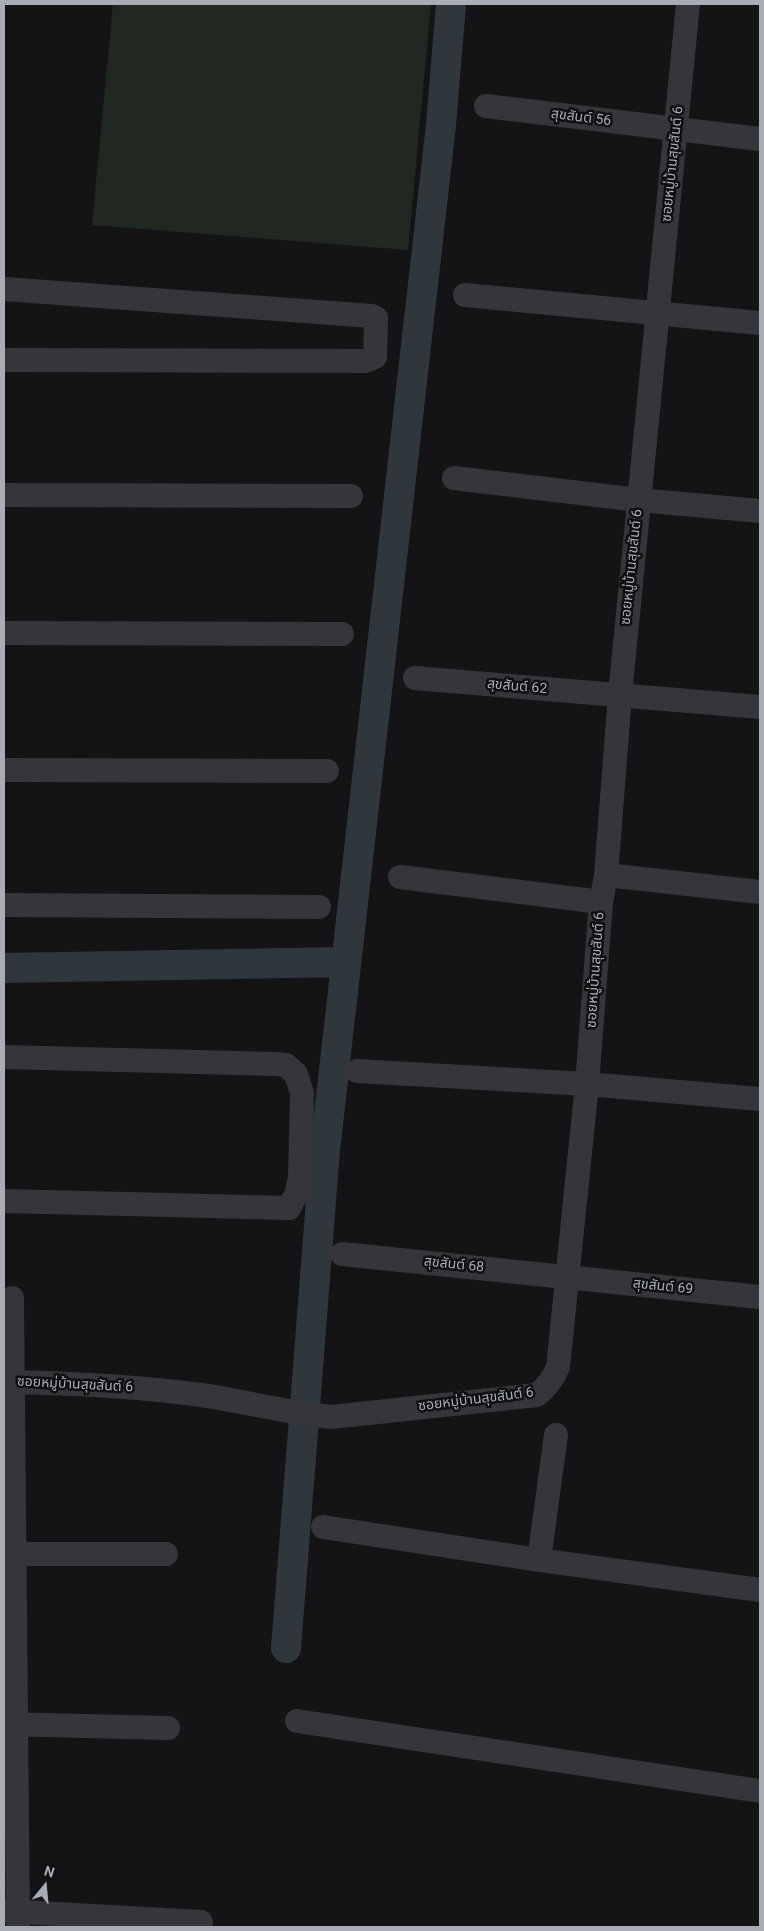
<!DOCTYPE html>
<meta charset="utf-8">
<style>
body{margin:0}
#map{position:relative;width:764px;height:1931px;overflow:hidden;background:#141416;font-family:Roboto,sans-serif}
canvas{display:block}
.frame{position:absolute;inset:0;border:5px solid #a7acb5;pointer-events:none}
.north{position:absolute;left:20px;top:1861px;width:50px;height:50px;-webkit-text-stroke:4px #0f0f11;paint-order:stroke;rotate:17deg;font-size:14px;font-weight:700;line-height:20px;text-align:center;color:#a7acb5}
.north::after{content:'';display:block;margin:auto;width:18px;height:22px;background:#a7acb5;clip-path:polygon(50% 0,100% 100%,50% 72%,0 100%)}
</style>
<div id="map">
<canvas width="764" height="1931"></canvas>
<div class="frame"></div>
<div class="north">N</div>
</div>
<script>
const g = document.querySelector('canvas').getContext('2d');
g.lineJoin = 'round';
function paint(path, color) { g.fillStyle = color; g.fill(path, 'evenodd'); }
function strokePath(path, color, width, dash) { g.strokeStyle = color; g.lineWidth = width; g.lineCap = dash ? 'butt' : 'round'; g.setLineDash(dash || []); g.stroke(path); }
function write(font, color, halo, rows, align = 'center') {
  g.font = font + ' Roboto,"Noto Sans Thai",sans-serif'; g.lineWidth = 5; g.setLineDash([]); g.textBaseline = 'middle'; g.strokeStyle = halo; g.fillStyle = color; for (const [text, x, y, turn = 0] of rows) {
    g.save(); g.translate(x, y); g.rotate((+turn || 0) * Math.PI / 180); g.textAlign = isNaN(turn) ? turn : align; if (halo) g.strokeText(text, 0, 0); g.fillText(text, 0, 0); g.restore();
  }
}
paint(new Path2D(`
 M113 4H431L408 250 92 225Z`), '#212822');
strokePath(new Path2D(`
 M4 968 345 962
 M286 1648 325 1150 441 125 451 4`), '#2f373d', 30);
strokePath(new Path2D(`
 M486 106 760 139
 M4 289 372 316 376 318V321L375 357 365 361 4 360
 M465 295 760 323
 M454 478 639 500 760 511
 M4 495 351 496
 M4 633 342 634
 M415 678 760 707
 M4 770 327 771
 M606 875 760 892
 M400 877 601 902
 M4 905 319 907
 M4 1057 275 1064 286 1065 296 1074 302 1093 300 1177 296 1195 289 1208 4 1201
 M357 1071 587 1084 760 1099
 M342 1254 760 1297
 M12 1298 18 1927
 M4 1382C70 1383 135 1386 201 1395 244 1401 287 1413 331 1417L537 1395C547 1387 553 1379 558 1367L587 1084 601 902 606 875 620 695 688 4
 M323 1527 539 1560 760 1590
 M4 1554H166
 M539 1560 556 1435
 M297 1721 760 1791
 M4 1724 168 1728
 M4 1911 201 1922`), '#36363a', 24);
write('14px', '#a7acb5', '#0f0f11', [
 ["สุขสันต์ 56",581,118,7],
 ["ซอยหมู่บ้านสุขสันต์ 6",673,164,-84],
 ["ซอยหมู่บ้านสุขสันต์ 6",632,567,-84],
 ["สุขสันต์ 62",517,687,5],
 ["ซอยหมู่บ้านสุขสันต์ 6",596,970,-86],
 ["สุขสันต์ 68",454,1265,6],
 ["สุขสันต์ 69",663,1287,6],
 ["ซอยหมู่บ้านสุขสันต์ 6",75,1385,3],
 ["ซอยหมู่บ้านสุขสันต์ 6",476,1400,-7]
]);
</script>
